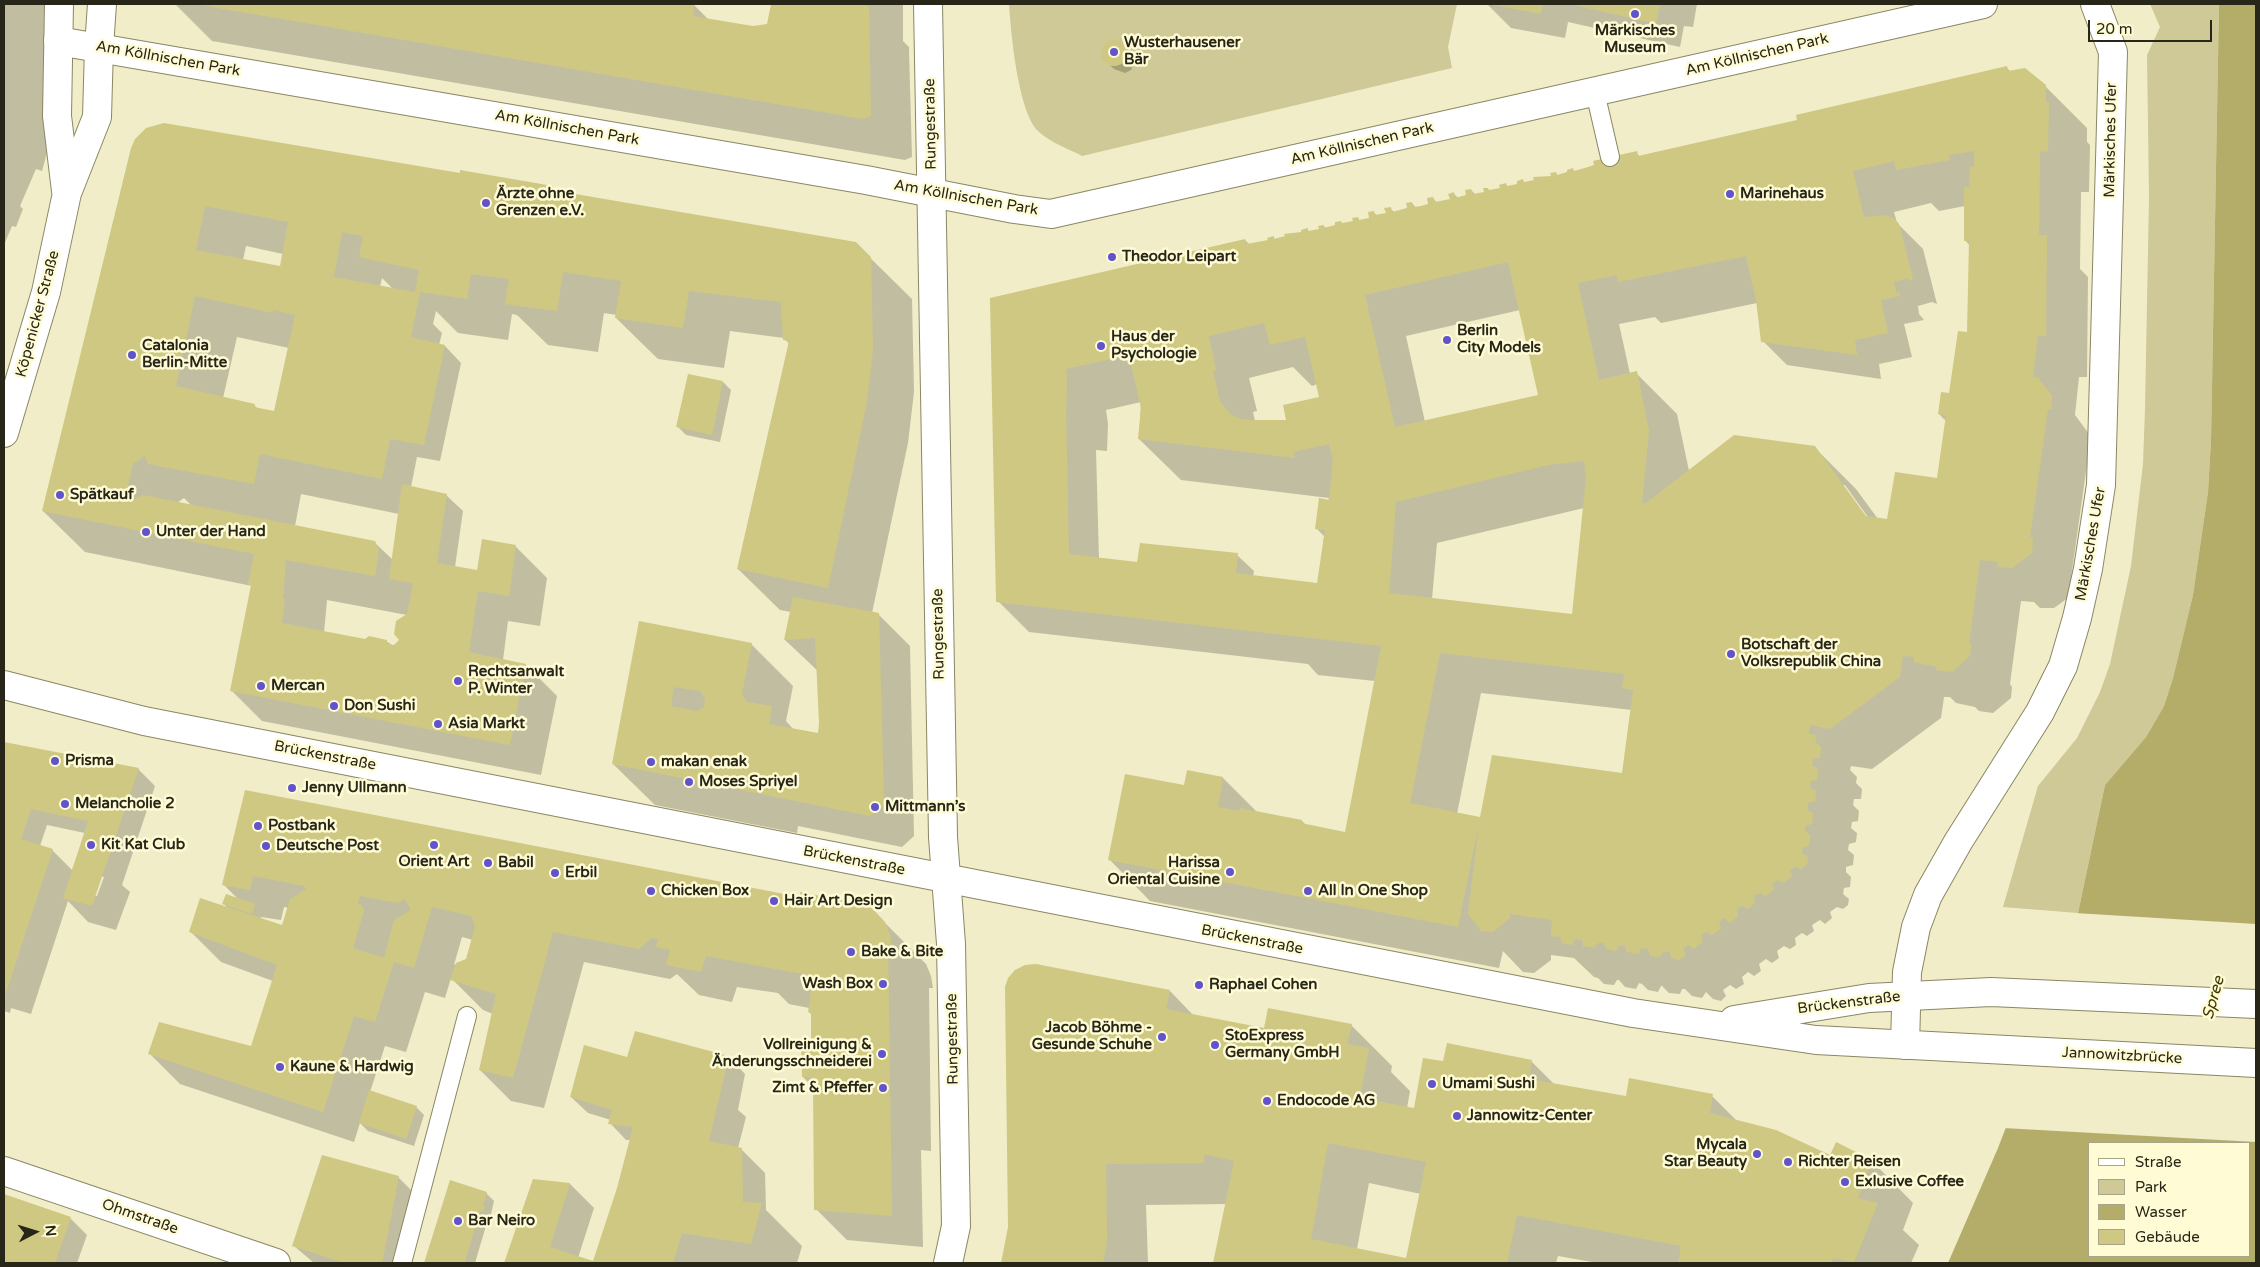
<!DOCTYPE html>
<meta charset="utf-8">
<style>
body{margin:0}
#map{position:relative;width:2260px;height:1267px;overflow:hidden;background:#f1edc8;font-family:"Varela Round",sans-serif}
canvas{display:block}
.frame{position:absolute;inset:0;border:5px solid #272618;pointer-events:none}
.legend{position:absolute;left:2088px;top:1142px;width:162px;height:115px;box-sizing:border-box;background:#fefbd5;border:1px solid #a8a689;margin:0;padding:6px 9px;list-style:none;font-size:15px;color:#272618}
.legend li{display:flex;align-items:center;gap:10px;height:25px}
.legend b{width:25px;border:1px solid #a8a689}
.north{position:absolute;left:10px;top:1207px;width:50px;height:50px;-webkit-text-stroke:4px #fefbd5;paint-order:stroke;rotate:85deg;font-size:14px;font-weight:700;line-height:20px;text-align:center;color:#272618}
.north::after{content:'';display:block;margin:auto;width:18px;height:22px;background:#272618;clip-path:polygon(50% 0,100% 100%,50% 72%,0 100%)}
.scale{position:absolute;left:2088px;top:20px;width:124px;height:22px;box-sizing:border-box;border:2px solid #272618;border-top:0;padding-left:6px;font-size:15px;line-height:18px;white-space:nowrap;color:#272618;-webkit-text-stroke:4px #fefbd5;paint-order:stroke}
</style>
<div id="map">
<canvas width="2260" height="1267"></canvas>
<div class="frame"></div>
<ul class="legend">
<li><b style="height:6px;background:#fff"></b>Straße</li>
<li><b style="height:14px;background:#cec996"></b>Park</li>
<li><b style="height:14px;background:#b4ad69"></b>Wasser</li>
<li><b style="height:14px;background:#cfc883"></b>Gebäude</li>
</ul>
<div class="north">N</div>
<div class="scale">20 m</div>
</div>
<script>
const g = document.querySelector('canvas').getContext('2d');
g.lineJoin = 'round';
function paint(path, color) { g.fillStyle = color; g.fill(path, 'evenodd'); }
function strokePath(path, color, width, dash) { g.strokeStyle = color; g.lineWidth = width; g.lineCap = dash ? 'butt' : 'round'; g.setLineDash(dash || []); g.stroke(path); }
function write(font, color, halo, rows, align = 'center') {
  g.font = font + ' "Varela Round",sans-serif'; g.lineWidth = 5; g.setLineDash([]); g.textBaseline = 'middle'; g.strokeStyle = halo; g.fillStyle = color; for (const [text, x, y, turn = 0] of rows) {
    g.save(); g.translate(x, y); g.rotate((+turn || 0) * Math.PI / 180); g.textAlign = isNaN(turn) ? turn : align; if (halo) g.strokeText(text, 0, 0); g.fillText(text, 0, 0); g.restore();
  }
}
paint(new Path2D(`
 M1009 4H1457L1448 47 1452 68 1082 156C1069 149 1049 142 1038 131 1018 111 1011 33 1009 4Z
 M2150 4H2219L2211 440 2208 492 2193 595 2173 678 2164 706 2146 737 2105 785 2078 913 2003 907 2038 786 2077 738 2100 692 2110 664 2131 566 2143 464 2145 409 2149 197 2147 55 2160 27Z`), '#cec996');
paint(new Path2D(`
 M2219 4H2256V1263H1948L1998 1148 2028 1070 2063 965 2078 913 2105 785 2146 737 2164 706 2173 678 2193 595 2208 492 2211 440ZM2089 1143H2249V1256H2089Z`), '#b4ad69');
paint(new Path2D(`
 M2075 913 2256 924V1142L2003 1128 2040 1026Z`), '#f1edc8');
paint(new Path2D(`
 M4 4H46L44 131 51 138 42 171 36 169 20 206 23 209 16 227 12 226 4 245Z
 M175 4H689L694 5 709 20 753 27 768 25 772 4H903V41L909 47V51L912 157 905 160 212 41Z
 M1487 4H1697L1693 27 1684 26 1680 47 1568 22 1565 38 1511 28Z
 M1113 41H1119L1133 54 1135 60 1131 70 1125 73 1114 69 1105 60 1103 48Z
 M2007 68 2011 72 2045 86 2087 128V142L2090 145 2089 192H2081L2080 269 2088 277 2087 377H2079L2075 415 2092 438 2089 450 2071 578 2074 580 2072 595 2054 608H2040L2034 602 2021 601 2010 684 2012 687 2011 698 1993 713 1979 711 1975 707 1956 703 1950 697H1944L1941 718 1872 769 1851 766 1850 770 1857 777 1856 783 1862 789 1861 799H1854L1853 805 1859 811 1858 821 1852 822 1851 828 1857 833 1856 842 1849 844 1848 850 1854 855 1853 865 1846 867V872L1851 877 1850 887 1844 888 1843 894 1849 899 1848 905 1843 909 1837 907 1830 912 1832 918 1825 924 1820 920 1812 925 1814 931 1807 936 1802 933 1795 938 1796 945 1790 949 1784 946 1777 951 1779 958 1772 963 1766 959 1759 964 1761 971 1754 976 1748 972 1742 977 1744 984 1736 989 1730 985 1723 990 1726 996 1721 1001 1713 999 1706 992 1702 998 1692 996 1685 989H1682L1680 994 1669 993 1662 986H1661L1658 992 1648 990 1642 984 1639 983 1636 989 1625 987 1619 980H1617L1614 985 1604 984 1598 978 1594 977 1574 958 1551 955V960L1534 973 1523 972 1503 951 1499 968 1150 901 1109 859 1185 786 1223 778 1257 812 1302 821 1307 826 1346 833 1375 681 1318 675 1308 664 1029 632 998 601 991 299 1245 240 1250 245 1270 241 1273 237 1276 240 1302 234 1307 230 1310 232 1320 230 1323 226 1326 228 1354 222 1358 218 1360 221 1370 219 1373 212 1378 216 1388 214 1390 208 1395 213 1409 209 1412 203 1416 208 1430 205 1433 198 1437 203 1451 200 1454 194 1458 198 1468 196 1471 190 1476 195 1552 177 1556 173 1558 176 1573 170 1575 172 1636 152 1640 157 1799 121ZM1931 203 1939 211 1965 206V240L1970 246 1969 333 1950 395 1939 414 1946 421 1939 479 1888 520 1878 519 1856 489 1814 447 1689 471 1677 414 1636 373 1630 374 1619 324 1655 317 1661 323 1757 303 1763 341 1787 365 1881 379 1879 364 1912 357 1904 324 1924 320 1919 314 1918 306 1932 302 1937 304 1923 249 1897 223 1894 212ZM1520 310 1540 396 1425 422 1406 336ZM1293 367 1312 386 1317 384 1320 398 1287 421H1255L1253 412 1257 411 1249 378ZM1141 402 1139 439 1181 480 1329 498 1317 529 1324 536 1318 584 1253 577 1254 571 1237 555 1138 564 1099 559 1096 450 1107 451 1108 424 1106 410ZM1842 485H1845L1870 520 1868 522ZM1584 508 1573 615 1432 599 1437 543ZM1481 693 1632 710 1623 774 1481 818 1457 814Z
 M133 148 461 175 553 187 558 192 855 243 912 299 914 392 908 443 872 613 879 615 910 646 914 836 902 847 798 826 797 833 655 805 613 764 640 623 751 644 793 686 786 721 794 730 819 735 821 723 818 671 785 640 791 612 780 610 738 569 790 345 784 338 730 331 724 368 658 359 616 318 617 315 604 313 598 352 548 345 517 315 512 314 508 340 458 333 436 311 433 324 442 333 439 345 445 346 461 363 440 461 417 457 411 487 446 495 463 511 455 567 478 571 483 541 516 547 547 578 540 626 508 621 503 660 526 665 557 696 541 775 262 721 231 690 252 586 85 552 43 511ZM246 246 283 254 281 268 243 260ZM382 278 394 290 380 287ZM237 337 289 348 275 413 258 409 254 405 223 398ZM301 494 399 514 393 560 374 542 295 526ZM184 498 192 506 177 503ZM327 600 407 615 400 640 395 647 386 641 365 640 324 633Z
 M723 382 731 390 720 442 686 435 678 427Z
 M4 744 138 769 155 786 122 885 130 892 116 930 88 922 68 901 31 1014 11 1008 10 1013 4 1011ZM47 825 85 833 72 870 52 850 40 846ZM101 876 104 877 97 896H95Z
 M246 791 878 916 926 964 931 976 933 988H929L931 1151 921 1150 923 1247 847 1240 816 1209 814 1088 803 1077 813 1042 812 1015 809 1012V1008L789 1004 778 993 737 987 732 1002 699 995 677 974 670 979 584 962 544 1108 511 1101 480 1070 493 1014 483 1010 451 978 445 998 425 992 406 1052 385 1046 370 1092 416 1107 424 1115 414 1146 368 1131 360 1123 354 1142 180 1084 149 1053 252 1048 273 981 221 962 190 931 229 909 224 904 239 900 224 885ZM284 907 289 908 282 926 260 919 261 917 281 920ZM462 937 473 940 467 960 454 965Z
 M1170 991 1194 1016 1265 1029 1351 1025 1392 1066 1391 1072 1410 1091 1407 1108 1415 1109 1444 1063 1531 1061 1555 1085 1627 1098 1712 1096 1738 1122 1831 1157 1837 1143 1872 1161 1913 1203 1903 1230 1919 1245 1911 1263H1598L1558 1256 1556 1263H1214L1226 1204 1146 1205 1148 1263H1002L1010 1227ZM1369 1183 1421 1194 1410 1260 1357 1249Z
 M636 1033 729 1057 745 1074 738 1110 746 1117 738 1148 741 1149 765 1173 766 1210 802 1246 797 1263H506L533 1180 570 1184 594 1208 578 1258 594 1263 619 1188 631 1140H626L610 1123 611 1120 588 1113 571 1097 628 1058Z
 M322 1157 399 1178 415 1194 401 1263H314L294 1246Z
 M451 1181 486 1193 494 1201 491 1214 493 1216 491 1220 488 1219 475 1263H425Z
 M4 1196 70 1218 87 1235 77 1263H4Z`), '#0003');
paint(new Path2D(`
 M195 4H694L693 16 753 26 767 24 771 4H866L869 8 871 116 863 119Z
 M1489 4H1543L1541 14Z
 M1570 4H1660L1656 24Z
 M1101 53a13 13 0 1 1 26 0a13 13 0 1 1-26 0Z
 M2007 66 2008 71 2025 68 2046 85V103L2049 102 2048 152 2040 151 2039 235H2047L2046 336H2038L2033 377H2038L2052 396 2051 409H2048L2030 537 2033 538 2032 553 2012 568 1997 567V562L1980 560 1969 644H1971L1970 656 1952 672 1936 670 1937 667 1914 662V657L1903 656 1900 677 1830 729 1810 725 1809 734 1817 735 1815 743 1821 746 1820 758H1813L1812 766 1818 768 1817 780 1811 781 1810 788 1816 791 1815 801 1808 803 1807 810 1813 813 1812 824 1805 826V831L1810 835 1809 846 1803 847 1802 854 1808 856 1807 864 1801 869 1795 867 1790 871 1792 876 1783 883 1778 880 1772 884 1774 890 1765 896 1760 893 1754 896 1755 903 1748 909 1742 906 1737 909 1738 916 1730 923 1724 918 1719 922 1721 929 1712 935 1706 932 1701 936 1703 942 1694 949 1688 945 1683 949 1686 955 1679 960 1671 958 1670 952H1663L1660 957 1650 956 1648 949 1641 948 1639 954 1627 952 1625 946 1619 945 1616 951 1606 949 1604 943H1598L1595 948 1583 946 1582 940 1575 939 1572 945 1562 943 1560 937 1551 936 1552 920 1510 914V918L1493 932 1481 931 1468 914 1479 823 1458 927 1108 860 1125 774 1184 785 1187 770 1223 777 1218 807 1239 811 1240 808 1302 820 1301 823 1345 832 1381 646 996 602 990 298 1245 239 1246 244 1252 243 1268 240 1267 238 1274 236V239L1285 236 1284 234 1301 232V230L1308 228V231L1319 229 1318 226 1324 225V228L1335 225V222L1341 221 1342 223 1353 221 1352 218 1358 217 1359 220 1369 218 1368 212 1374 211 1375 215 1386 213 1384 208 1391 207 1392 212 1407 208 1406 203 1412 202 1413 207 1421 206 1428 204 1427 198 1433 197 1435 202 1450 199 1448 194 1454 192 1455 198 1466 195 1465 190 1471 189 1473 194 1484 192 1483 188H1488L1489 190 1500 188 1499 185 1506 183 1507 186 1517 184V181L1523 179 1524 182 1534 180 1533 177 1551 176 1550 173 1556 172 1557 175 1567 172V170L1573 168 1574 171 1588 167 1594 165 1593 161 1637 151 1638 156 1797 120 1796 115ZM1974 151V167L1970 166 1969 187H1964V241H1969L1967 332 1958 331 1949 393 1941 392 1938 414 1946 415 1937 478 1895 472 1887 519 1866 516 1815 446 1734 435 1646 503H1642L1649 431 1637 371 1599 380 1578 283 1617 275 1618 282 1746 256 1756 300 1761 342 1857 355 1855 340 1888 333 1881 300 1900 296 1899 292 1896 293 1894 282 1908 278 1909 281 1913 279 1899 224 1895 219 1885 215 1864 217 1853 171 1894 161 1896 170 1950 160 1949 155ZM1508 262 1538 395 1395 427 1365 295ZM1264 323 1270 345 1305 337 1319 397 1283 405 1286 420H1249L1240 419 1230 414 1220 401 1213 371 1216 370 1209 336ZM1129 355 1141 408 1138 439 1295 458 1293 452 1329 444 1333 460 1329 500 1319 498 1315 529 1325 530 1317 583 1236 573 1238 553 1140 543 1137 562 1069 554 1066 411 1067 382 1066 369ZM1584 461 1586 478 1572 614 1389 593 1396 502 1548 465ZM1440 653 1624 674 1622 688 1633 690 1622 773 1492 755 1480 817 1410 803Z
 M164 123 460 173V170L553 186 552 190 856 242 871 257 873 350 867 401 828 588 737 569 789 341 783 340 781 302 689 291 683 328 615 318 621 281 563 272 557 311 505 304 509 279 471 274 467 299 420 292 411 337 445 345 424 445 390 439 382 479 260 454 254 484 148 464 145 456 133 464 126 494 130 502 143 495 375 541 379 550 375 576 286 560 283 598 285 599 282 623 365 639 369 636 387 640V644L394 645 399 640 394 634 396 621 407 614 413 583 389 579 402 484 447 494 437 563 477 570 482 539 516 545 509 596 478 591 469 652 526 664 510 745 230 691 251 585 248 584 254 554 42 511 131 148 135 139 146 128ZM205 206 288 222 280 266 196 250ZM342 232 363 236 359 257 419 270 415 292 334 277ZM195 296 273 313V310L295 315 274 411 254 407 255 404 176 386Z
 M688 374 723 381 712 435 676 427Z
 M793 597 879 613 884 805 870 816 612 764 639 621 752 643 742 694 747 702 772 706 769 724 818 733 819 723 815 638 784 640ZM674 687 700 691 705 699 704 707 696 711 671 706Z
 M4 742 139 768 92 906 63 898 88 821 31 809 21 839 53 849 4 999Z
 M245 790 800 897V892L863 904 872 908 885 922 890 934 892 947H888L892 1216 814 1210 813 1078 802 1077 801 1041H811V1013L808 1012 813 976 706 956 701 972 666 965 670 950 656 947 658 939 652 938 639 949 553 932 513 1078 479 1070 496 994 450 980 456 963 466 959 475 927 472 916 432 907 414 968 394 962 375 1022 354 1016 323 1112 148 1054 159 1022 251 1046 277 965 189 932 200 898 282 925 290 899 306 889 304 886 253 876 250 890 222 885ZM360 896 398 903 405 899 411 910 394 920 384 958 353 948 364 910 362 905 358 904Z
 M226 894 255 904 252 914 222 904Z
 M1036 964 1170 990 1166 1009 1264 1028 1268 1008 1352 1024 1347 1044 1369 1048 1360 1098 1414 1108 1423 1058 1443 1061 1447 1043 1532 1060 1529 1079 1626 1096 1629 1078 1713 1094 1710 1113 1776 1130 1830 1155 1836 1142 1872 1160 1858 1198 1878 1203 1854 1262 1833 1258 1831 1263H1678L1681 1246 1517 1215 1507 1263H1213L1234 1161 1205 1154 1203 1163 1106 1164 1107 1241 1103 1263H1001L1008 1227 1005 987 1008 978 1015 970 1025 965ZM1328 1143 1426 1162 1406 1258 1311 1239Z
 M635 1031 729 1056 709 1141 742 1148 743 1202 762 1203 751 1244 682 1233 673 1263H504L533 1179 570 1183 550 1247 593 1261 617 1188 633 1127 608 1124 612 1110 570 1097 584 1045 627 1057Z
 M369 1090 417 1106 406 1139 359 1123Z
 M322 1155 399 1176 382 1263H345L292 1246Z
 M450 1180 487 1192 483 1206 485 1207 483 1212 480 1211 465 1261 473 1263H424Z
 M4 1194 71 1217 55 1263H4Z`), '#cfc883');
const lane = new Path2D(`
 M1595 92 1610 157
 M402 1263 467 1016`);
const street = new Path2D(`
 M928 4 943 837 951 944 956 1226 948 1263
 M58 41 866 180 1014 209 1051 214 1983 4
 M1905 1045 1907 972 1916 927 1928 895 1958 842 2040 712 2063 666 2077 618 2088 569 2101 485 2113 52 2095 4
 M4 1171 276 1263`);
const secondary = new Path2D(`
 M59 4 57 116 66 191
 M4 433 46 292 67 193 97 117 99 47 102 4
 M4 685 144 721 1633 1013 1816 1040 2256 1063
 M1734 1020 1869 998 1991 992 2256 1004`);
strokePath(lane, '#8a8764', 20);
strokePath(street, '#8a8764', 30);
strokePath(secondary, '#8a8764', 30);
strokePath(lane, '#fff', 18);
strokePath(street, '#fff', 28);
strokePath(secondary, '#fff', 28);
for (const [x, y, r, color] of [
 [1635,14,5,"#6053cc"],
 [1114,52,5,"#6053cc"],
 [1730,194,5,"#6053cc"],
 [486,203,5,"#6053cc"],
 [1112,257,5,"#6053cc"],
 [1447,340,5,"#6053cc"],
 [1101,346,5,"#6053cc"],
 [132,355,5,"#6053cc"],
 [60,495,5,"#6053cc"],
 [146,532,5,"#6053cc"],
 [1731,654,5,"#6053cc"],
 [458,681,5,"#6053cc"],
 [261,686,5,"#6053cc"],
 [334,706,5,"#6053cc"],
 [438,724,5,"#6053cc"],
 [55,761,5,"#6053cc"],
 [651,762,5,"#6053cc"],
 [689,782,5,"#6053cc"],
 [292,788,5,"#6053cc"],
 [65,804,5,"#6053cc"],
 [875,807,5,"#6053cc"],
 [258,826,5,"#6053cc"],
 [91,845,5,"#6053cc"],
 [434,845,5,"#6053cc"],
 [266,846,5,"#6053cc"],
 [488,863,5,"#6053cc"],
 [1230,872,5,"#6053cc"],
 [555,873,5,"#6053cc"],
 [651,891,5,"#6053cc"],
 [1308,891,5,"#6053cc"],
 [774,901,5,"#6053cc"],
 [851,952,5,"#6053cc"],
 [883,984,5,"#6053cc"],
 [1199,985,5,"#6053cc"],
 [1162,1037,5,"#6053cc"],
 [1215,1045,5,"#6053cc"],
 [882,1054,5,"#6053cc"],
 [280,1067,5,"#6053cc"],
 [1432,1084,5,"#6053cc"],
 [883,1088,5,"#6053cc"],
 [1267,1101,5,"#6053cc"],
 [1457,1116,5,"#6053cc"],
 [1757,1154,5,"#6053cc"],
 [1788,1162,5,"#6053cc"],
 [1845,1182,5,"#6053cc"],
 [458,1221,5,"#6053cc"]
]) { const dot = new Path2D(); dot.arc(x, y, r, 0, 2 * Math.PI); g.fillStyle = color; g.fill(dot); strokePath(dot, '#fefbd5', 2); }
write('bold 15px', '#272618', '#fefbd5', [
 ["Märkisches",1635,31,"center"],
 ["Museum",1635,48,"center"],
 ["Wusterhausener",1124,43],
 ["Bär",1124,60],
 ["Ärzte ohne",496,194],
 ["Grenzen e.V.",496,211],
 ["Marinehaus",1740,194],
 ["Theodor Leipart",1122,257],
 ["Berlin",1457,331],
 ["City Models",1457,348],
 ["Haus der",1111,337],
 ["Psychologie",1111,354],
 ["Catalonia",142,346],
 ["Berlin-Mitte",142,363],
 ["Spätkauf",70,495],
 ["Unter der Hand",156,532],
 ["Botschaft der",1741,645],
 ["Volksrepublik China",1741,662],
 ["Rechtsanwalt",468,672],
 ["P. Winter",468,689],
 ["Mercan",271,686],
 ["Don Sushi",344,706],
 ["Asia Markt",448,724],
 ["Prisma",65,761],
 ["makan enak",661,762],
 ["Moses Spriyel",699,782],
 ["Jenny Ullmann",302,788],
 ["Melancholie 2",75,804],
 ["Mittmann’s",885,807],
 ["Postbank",268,826],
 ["Kit Kat Club",101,845],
 ["Deutsche Post",276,846],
 ["Orient Art",434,862,"center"],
 ["Babil",498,863],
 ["Harissa",1220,863,"right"],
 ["Oriental Cuisine",1220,880,"right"],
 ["Erbil",565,873],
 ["Chicken Box",661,891],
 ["All In One Shop",1318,891],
 ["Hair Art Design",784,901],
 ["Bake & Bite",861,952],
 ["Wash Box",873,984,"right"],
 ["Raphael Cohen",1209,985],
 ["Jacob Böhme -",1152,1028,"right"],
 ["Gesunde Schuhe",1152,1045,"right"],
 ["StoExpress",1225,1036],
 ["Germany GmbH",1225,1053],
 ["Vollreinigung &",872,1045,"right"],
 ["Änderungsschneiderei",872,1062,"right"],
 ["Kaune & Hardwig",290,1067],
 ["Umami Sushi",1442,1084],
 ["Zimt & Pfeffer",873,1088,"right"],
 ["Endocode AG",1277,1101],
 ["Jannowitz-Center",1467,1116],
 ["Mycala",1747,1145,"right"],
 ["Star Beauty",1747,1162,"right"],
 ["Richter Reisen",1798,1162],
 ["Exlusive Coffee",1855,1182],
 ["Bar Neiro",468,1221]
], 'left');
write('15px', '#272618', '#fefbd5', [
 ["Am Köllnischen Park",1757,55,-13],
 ["Am Köllnischen Park",168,59,10],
 ["Rungestraße",931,124,-91],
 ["Am Köllnischen Park",567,128,10],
 ["Märkisches Ufer",2111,140,-89],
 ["Am Köllnischen Park",1362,144,-13],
 ["Am Köllnischen Park",966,198,10],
 ["Köpenicker Straße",38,314,-75],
 ["Märkisches Ufer",2091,544,-80],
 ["Rungestraße",939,634,-91],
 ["Brückenstraße",325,756,11],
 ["Brückenstraße",854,861,11],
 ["Brückenstraße",1252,940,11],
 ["Brückenstraße",1849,1003,-7],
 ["Rungestraße",953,1039,-91],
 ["Jannowitzbrücke",2122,1056,3],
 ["Ohmstraße",140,1217,19]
]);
write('italic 16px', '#3f3901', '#fefbd5', [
 ["Spree",2214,998,-74]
]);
</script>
